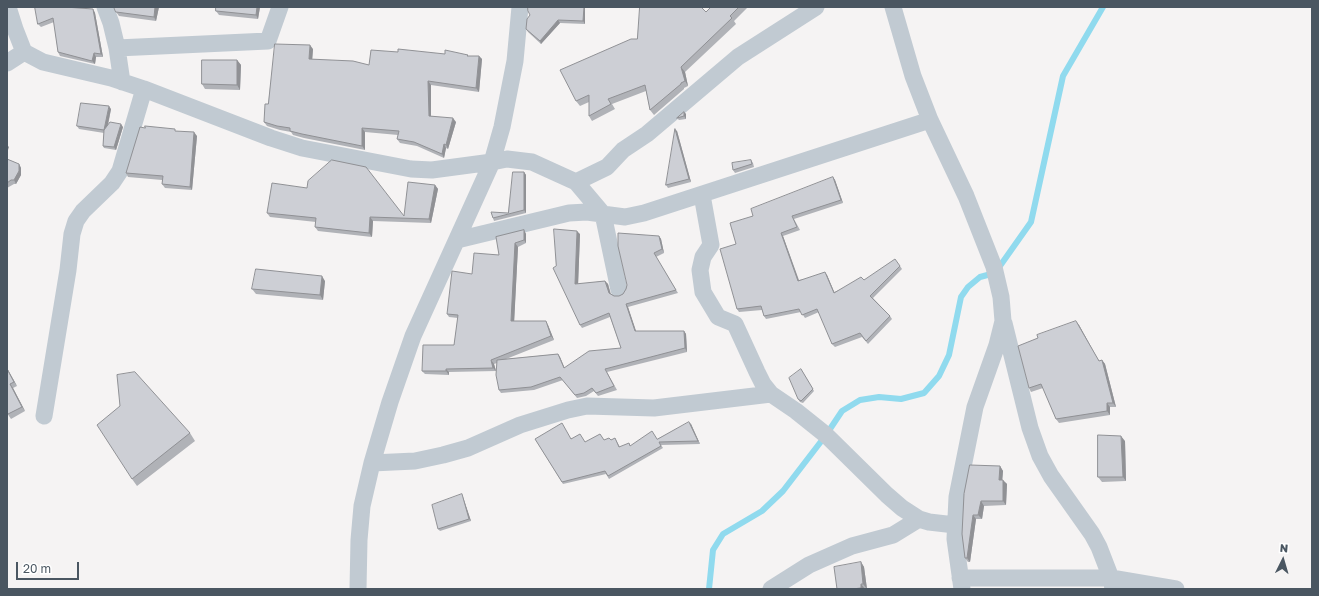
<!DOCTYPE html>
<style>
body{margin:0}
#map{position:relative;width:1319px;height:596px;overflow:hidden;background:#f5f3f3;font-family:"Golos Text",sans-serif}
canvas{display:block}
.frame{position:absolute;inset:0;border:8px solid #4a5661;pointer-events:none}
.north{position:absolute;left:1263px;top:540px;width:40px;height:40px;-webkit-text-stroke:3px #fff;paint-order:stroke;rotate:5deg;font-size:11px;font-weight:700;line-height:16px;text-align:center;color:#4a5661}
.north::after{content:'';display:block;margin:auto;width:14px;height:18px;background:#4a5661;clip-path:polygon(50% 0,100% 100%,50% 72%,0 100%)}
.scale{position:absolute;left:16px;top:562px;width:63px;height:18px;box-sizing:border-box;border:2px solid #4a5661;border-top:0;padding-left:5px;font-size:12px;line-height:14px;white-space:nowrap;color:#4a5661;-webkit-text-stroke:3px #fff;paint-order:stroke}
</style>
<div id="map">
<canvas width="1319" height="596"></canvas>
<div class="frame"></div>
<div class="north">N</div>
<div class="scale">20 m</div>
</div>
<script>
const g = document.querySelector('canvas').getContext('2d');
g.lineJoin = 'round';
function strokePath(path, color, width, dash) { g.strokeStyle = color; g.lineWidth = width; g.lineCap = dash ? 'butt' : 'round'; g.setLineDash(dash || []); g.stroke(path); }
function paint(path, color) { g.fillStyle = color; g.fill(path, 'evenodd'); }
strokePath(new Path2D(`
 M709 589 713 550 723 534 762 511 783 491 826 435 842 411 860 400 879 397 901 399 924 393 939 376 949 355 961 297 968 287 980 277 995 273 1031 222 1063 76 1103 7`), '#90daee', 6);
strokePath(new Path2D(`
 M8 7 15 29 24 52
 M105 7 111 23 117 48 122 82
 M117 48 268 41 280 7
 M7 63 24 52 43 62 111 78 144 89 271 138 302 148 411 169 432 170 492 162 507 159 532 162 576 182
 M930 120 966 196 994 267 1001 297 1003 321 997 345 975 407 957 497 955 539 962 589
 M702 195 711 245 703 257 700 270 703 292 718 317 735 324 757 372 763 384 771 394 796 411 826 435 887 495 902 508 919 519 929 522 955 525
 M457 240 569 213 587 212 625 217 644 213 930 120 913 76 893 7
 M619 290 603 214 576 182 607 167 623 150 647 134 738 57 816 7
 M44 416 68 270 72 234 76 221 83 211 112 183 120 171 144 89
 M372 463 415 461 443 455 468 448 520 425 568 410 587 406 654 408 771 394
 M960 578H1111L1099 547 1092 534 1051 476 1040 456 1030 428 1004 323
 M358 589 359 540 362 506 372 463 390 402 413 336 492 162 502 127 515 61 520 7
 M771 589 809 565 852 546 893 535 919 519
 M1113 589 1111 578 1176 589`), '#c1cad2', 17);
paint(new Path2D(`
 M35 7 93 9 95 13 103 57H96L95 64 60 56 58 52 54 22 41 27 38 24Z
 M159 7 156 21 119 16 116 12Z
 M260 7 258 19 219 15 216 11Z
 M585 7V24L560 23 541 44 528 32 526 29 530 15Z
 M711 7H748L734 21 736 24 685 72 688 86 684 88V89L654 115 650 110 646 91 612 104 615 109 592 121 589 116V102L580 106 576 101 637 39 706 12Z
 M313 49 312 59 369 65 398 52 469 56H479L482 59 479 92 431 85V116L456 122 448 149 446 148 444 158 417 146 400 143 397 139 398 135 365 132V150L304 138 293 135 291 132 280 130 267 126 264 122 268 104Z
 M237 60 241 65 240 90 205 89 202 84Z
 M111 109 108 126 123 127 116 150 104 148 103 146 104 133 79 129 77 126Z
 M684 112 686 114V119L679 120 677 118Z
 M145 128 176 131 197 136 192 190 165 188 162 184V180L128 177 126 173Z
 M677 131 691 182 668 188 666 185Z
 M7 159 19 164 21 168V175L16 184H14L7 188Z
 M751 160 753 163 754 167 735 173 733 170Z
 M524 172 526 175V213L494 221 493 218 508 213Z
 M833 177 835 180 843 203 794 219 800 230 783 236 799 280 827 275 834 292 900 266 902 269 873 298 890 316 892 319 868 344 862 337 835 347 832 344 819 312 805 318 801 312 766 319 764 316 762 310 739 312 737 309 736 244 753 216Z
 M435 185 438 189 431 223 373 221 372 237 318 231 315 227 316 222 270 217 267 213 404 216Z
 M524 230 526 234V243L518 247 514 321 548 325 554 340 506 359 558 354 560 357 564 368 621 348 610 317 582 328 580 325 556 266 580 234 578 284 605 281 608 284 611 294 614 296H619L623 294 659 236 661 239 664 253 656 257 678 293 628 307 636 331H684L686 334 687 352 607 372 617 390 598 396 594 391 586 396 577 398 563 380 534 390 501 393 499 390 497 363 494 364 496 371 449 372V375L425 374 422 371 454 345 458 318 449 317 447 314 472 274 499 255Z
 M325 281 323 300 256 294 252 289Z
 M1079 325 1099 361 1102 360 1105 364 1116 407H1110V415L1059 423 1056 419 1043 388 1031 392 1029 388Z
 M7 368 17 386 13 388 25 411 11 419 7 413Z
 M801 369 814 391 803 403 800 402 798 399Z
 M120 406 190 433 195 441 137 486 132 479Z
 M691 424 700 444 661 445 663 448 609 479 606 474 563 484 535 439 572 438 585 442 604 440H611L615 438 620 447 630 446 658 439Z
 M1125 441 1126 481 1102 482 1098 477Z
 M1000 466 1003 471 1002 480 1007 484 1006 505 984 506 982 519H976L970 562H968L965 558 962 534Z
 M463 497 471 521 440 531 438 529Z
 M861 562 864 567 867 589H837Z`), '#b0b2b7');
paint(new Path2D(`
 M155 7H159L156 21 154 17Z
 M257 7H260L258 19 256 15Z
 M584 7H585V24L583 21Z
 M93 9 95 13 103 57 101 54Z
 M558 20 560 23 541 44 540 41Z
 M310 45 313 49 312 63 309 59Z
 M94 53 96 57 95 64 92 61Z
 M479 56 482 59 479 92 476 88Z
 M237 60 241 65 240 90 237 85Z
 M681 67 685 72 688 86 685 81Z
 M428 81 431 85V120L429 116Z
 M109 106 111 109 106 133 104 130Z
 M684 112 686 114V119L684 116Z
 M453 118 456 122 448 149 446 145Z
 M121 124 123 127 116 150 114 147Z
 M362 128 365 132V150L362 146Z
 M675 129 677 131 691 182 689 179Z
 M194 132 197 136 192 190 190 187Z
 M444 144 446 148 444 158 442 154Z
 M7 145 9 147 7 153Z
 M19 164 21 168V175L16 184 14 180Z
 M524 172 526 175V213L524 210Z
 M833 177 835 180 843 203 841 200Z
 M435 185 438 189 431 223 429 219Z
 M370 217 373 221 372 237 369 233Z
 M524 230 526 234V243L524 240Z
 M577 231 580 234 578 287 575 284Z
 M781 233 783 236 800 284 798 281Z
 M659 236 661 239 664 253 662 249Z
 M515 243 518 247 514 325 511 321Z
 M825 272 827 275 836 296 834 293Z
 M322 276 325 281 323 300 320 295Z
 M605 281 608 284 611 296 609 293Z
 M626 304 628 307 637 334 635 331Z
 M546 321 548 325 554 340 551 336Z
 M1076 321 1079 325 1101 365 1099 361Z
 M684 331 686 334 687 352 685 348Z
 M558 354 560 357 566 371 564 368Z
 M491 360 494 364 496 371 493 368Z
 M1102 360 1105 364 1116 407 1113 403Z
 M7 368 17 386 14 382 7 369Z
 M446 369 449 372V375L446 371Z
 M10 384 13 388 25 411 22 407Z
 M1107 403 1110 407V415L1107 411Z
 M689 422 691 424 700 444 698 441Z
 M1121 436 1125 441 1126 481 1123 477Z
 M1000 466 1003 471 1002 484 999 480Z
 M1003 480 1007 484 1006 505 1003 501Z
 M462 494 471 521 469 519Z
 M981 501 984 506 982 519 978 515Z
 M973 515 976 519 970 562 967 558Z
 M861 562 864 567 867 589 863 584Z
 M861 584 865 589H862L861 588Z`), '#909195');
const building = new Path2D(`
 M35 7H65L93 9 101 54 94 53 92 61 58 52 53 18 38 24Z
 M114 7H155L154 17 116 12Z
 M216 7H257L256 15 216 11Z
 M528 7H584L583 21 558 20 540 41 526 29 527 19 530 15 528 11Z
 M640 7H701L706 12 711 7H739L730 16 732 18 681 67 685 81 681 83V84L650 110 645 85 608 99 611 104 589 116V95L576 101 560 70 631 39H637Z
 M275 44 310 45 309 59 353 61 369 65 371 50 398 52V49L445 54V50L468 55 467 56H479L476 88 428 81 429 116 453 118 446 145 444 144 442 154 414 142 397 139 399 131 362 128V146L302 134 290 131V128L277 126 264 122 265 104H268Z
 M202 60H237V85L202 84Z
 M81 103 109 106 104 130 110 122 121 124 114 147 103 146 104 130 77 126Z
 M684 112V116L677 118Z
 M145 126 175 129V131L194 132 190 187 162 184 163 176 126 173 140 127 145 128Z
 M675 129 689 179 666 185Z
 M7 159 19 164V171L14 180H11L7 183Z
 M332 160 366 167 404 216 408 182 435 185 429 219 370 217 369 233 315 227 316 218 267 213 272 183 307 188 308 181Z
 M751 160 752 164 733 170 732 163Z
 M513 172H524V210L493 218 491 212 508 213Z
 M833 177 841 200 792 216 797 227 781 233 798 281 825 272 834 293 861 277 864 280 895 259 900 266 870 296 890 316 866 341 860 333 832 344 817 309 802 315 799 309 764 316 761 306 737 309 720 249 736 244 730 223 753 216 751 209Z
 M554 229 577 231 575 284 605 281 609 293 614 296H619L623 294 626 289 627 285 618 246V233L659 236 662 249 654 253 676 290 626 304 635 331H684L685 348 605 369 614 386 596 393 592 388 584 393 575 395 560 377 531 387 499 390 496 375 497 360 558 354 564 368 589 351 621 348 609 313 580 325 553 268 556 266Z
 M524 230V240L515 243 511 321H546L551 336 491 360 493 368 446 369V371H422L423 345H454L458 315 447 314 452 271 472 274 474 253 499 255 496 237Z
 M256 269 322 276 320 295 252 289Z
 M1076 321 1099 361 1102 360 1113 403H1107V411L1056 419 1041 384 1029 388 1018 346 1038 338 1037 335Z
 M7 369 14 382 10 384 22 407 8 414 7 413Z
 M801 369 813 389 801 401 798 399 789 378Z
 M135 372 190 433 132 479 97 425 120 406 117 375Z
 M689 422 698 441 659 442 661 446 608 476 605 471 562 482 535 439 562 423 571 439 580 434 585 442 600 434 604 440 609 438 611 440 615 438 619 447 629 443 630 446 652 431 657 439Z
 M1098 435 1121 436 1123 477H1098Z
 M970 465 1000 466 999 480H1003V501H981L978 515H973L967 558H965L962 534 964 494Z
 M462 494 469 519 438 529 432 505Z
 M861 562 863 584H861V588L852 589H837L834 567Z`);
paint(building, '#cdcfd5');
strokePath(building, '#909195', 1);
</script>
